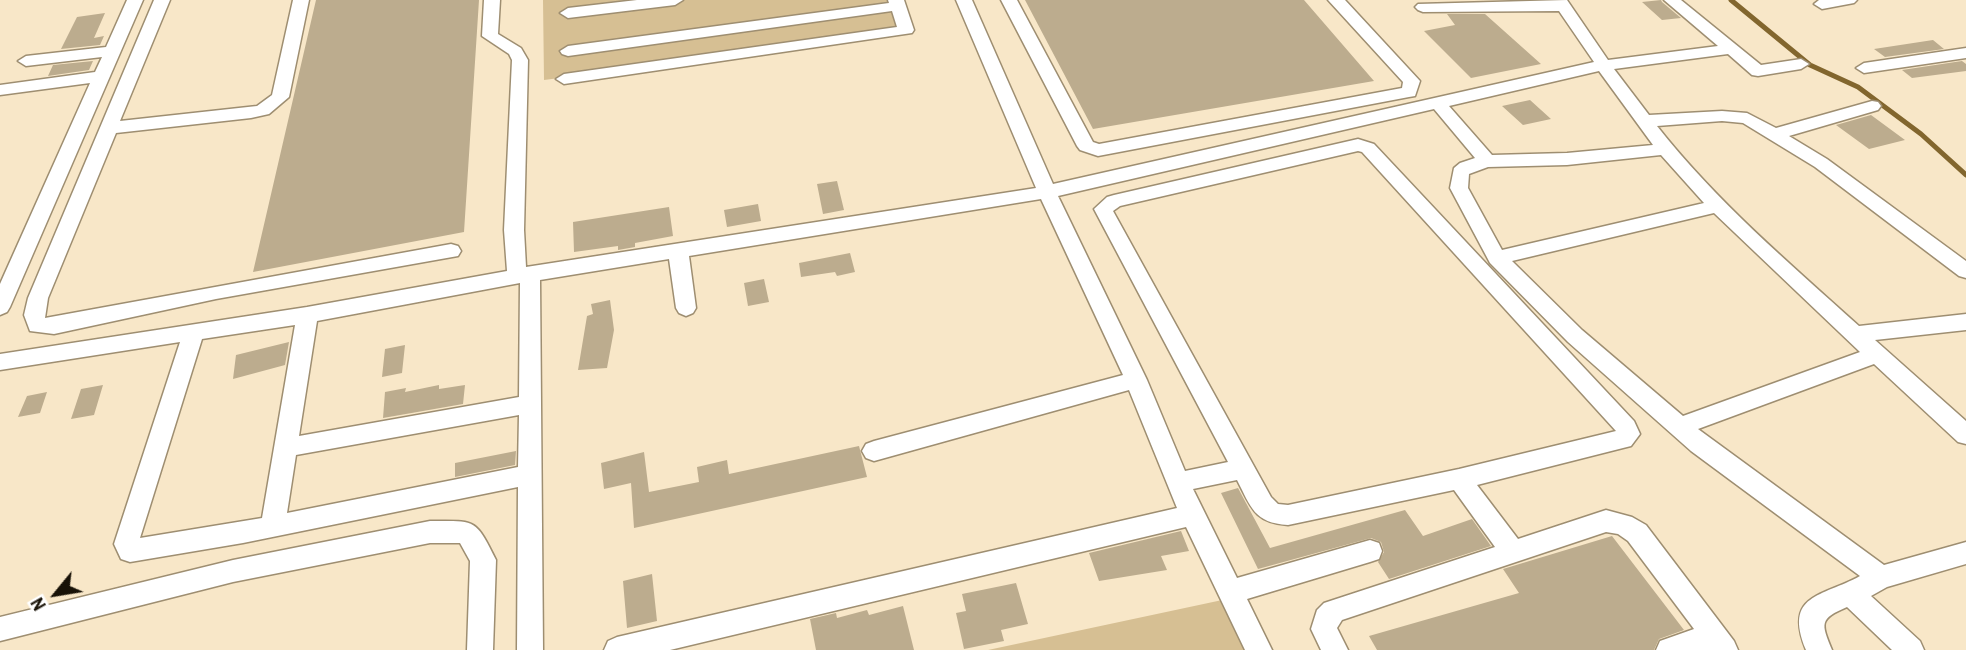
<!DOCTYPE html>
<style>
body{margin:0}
#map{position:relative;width:1966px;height:650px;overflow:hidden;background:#f8e7c8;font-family:"Archivo Narrow",sans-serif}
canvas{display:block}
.north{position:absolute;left:21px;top:559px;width:70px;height:70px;-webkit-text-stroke:5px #fff;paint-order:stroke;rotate:240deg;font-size:19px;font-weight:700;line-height:28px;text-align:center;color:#181207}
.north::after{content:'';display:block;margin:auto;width:24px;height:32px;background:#181207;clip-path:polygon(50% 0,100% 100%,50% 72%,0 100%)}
</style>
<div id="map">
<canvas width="1966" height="650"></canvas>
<div class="north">N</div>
</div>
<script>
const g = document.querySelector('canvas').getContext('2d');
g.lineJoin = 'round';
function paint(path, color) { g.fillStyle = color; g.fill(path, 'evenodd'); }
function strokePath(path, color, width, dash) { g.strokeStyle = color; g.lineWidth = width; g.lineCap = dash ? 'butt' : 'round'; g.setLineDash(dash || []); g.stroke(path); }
paint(new Path2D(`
 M543 0H893L904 34 544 80Z
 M1227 599 1248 650H988Z`), '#d6bf93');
strokePath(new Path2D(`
 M1731 0 1810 65 1858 87 1921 134 1966 175`), '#82662e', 5);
paint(new Path2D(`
 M316 0H479L464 232 253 272Z
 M1025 0H1304L1374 81 1093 129Z
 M1661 0 1662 2 1681 18 1662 20 1642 2Z
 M105 13 94 38 104 36 100 45 61 49 77 17Z
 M1447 14H1485L1541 64 1471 78 1424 31 1455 25Z
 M1933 40 1944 49 1885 57 1874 49Z
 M93 61 89 70 48 76 53 65Z
 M1962 61 1966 64V71L1912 78 1902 70Z
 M1530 100 1551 119 1523 125 1502 106Z
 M1871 115 1905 140 1869 149 1836 125Z
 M837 181 844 210 823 214 817 184Z
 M758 204 761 221 727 227 724 210Z
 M669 207 673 236 635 243V247L618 250V246L574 252 573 222Z
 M850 253 855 272 837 276 835 272 801 277 799 263Z
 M764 279 769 302 748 306 744 283Z
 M610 300 614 330 607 368 578 370 587 316 593 314 591 304Z
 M289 342 285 365 233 379 236 355Z
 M405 345 402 373 382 377 385 349Z
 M103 385 94 415 71 419 81 389Z
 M439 385V389L465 385 463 404 383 418 385 392 406 388 405 392Z
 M47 392 40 413 18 417 27 396Z
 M859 446 867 477 634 528 631 483 604 489 601 463 644 452 649 492 699 482 697 467 727 460 729 474Z
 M516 451 515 465 455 477V463Z
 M1238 488 1270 548 1405 510 1423 536 1472 519 1491 546 1389 579 1378 562 1384 552 1381 542 1371 538 1258 569 1221 493Z
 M1181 531 1189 551 1161 556 1167 570 1099 581 1089 553Z
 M1612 536 1684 630 1659 639 1654 650H1377L1369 636 1519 593 1503 569Z
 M652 574 657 621 627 628 623 581Z
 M1016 583 1028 624 1001 630 1004 641 964 649 956 613 966 611 962 594Z
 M903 606 914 650H816L810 619 836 613 837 618 867 610 869 615Z`), '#bcac8e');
const minor = new Path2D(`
 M127 0H143L10 307 7 312 0 315V284L90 83 0 95V85L95 72 102 57 26 66 18 61 26 56 106 47Z
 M154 0H170L120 121 257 106 272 95 293 0H309L289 97 269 114 251 118 116 133 48 298 45 318 451 244 458 246 461 251 458 256 216 299 54 334 30 331 24 315 28 298Z
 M484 0H500L498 34 521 48 528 60 524 230 526 267 1036 188 956 0H972L1053 184 1594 62 1559 11 1423 12 1418 10 1415 7 1418 4 1567 0 1608 60 1718 46 1664 0H1681L1761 65 1801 59 1809 64 1801 69 1758 76 1752 75 1728 54 1614 69 1649 115 1722 111 1747 113 1776 128 1872 101 1878 102 1881 106 1878 110 1789 136 1827 159 1966 261V278L1959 276 1815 167 1743 123 1722 121 1657 126C1715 200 1789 263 1859 326L1966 314V330L1875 340 1966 421V444L1958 442 1874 364 1698 429 1884 565 1966 542V564L1887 587 1871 596 1920 641 1924 650H1892L1847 607C1819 619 1821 623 1832 650H1806C1783 594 1822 597 1860 576L1691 451 1568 342 1490 263 1450 188 1454 168 1460 163 1475 158 1434 109 1058 196 1147 380 1185 471 1228 462 1094 209 1107 197 1114 195 1358 139 1374 144 1634 421 1640 434 1631 446 1623 448 1477 485 1518 539 1606 510 1632 517 1646 525 1734 641 1738 650H1656L1660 641 1694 629 1628 541 1618 534 1606 532 1342 620 1337 628 1348 650H1321L1311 629 1317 610 1324 603 1495 547 1454 490 1288 525C1254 523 1251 507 1237 480L1193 489 1237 578 1370 540 1379 543 1382 551 1379 559 1370 562 1247 599 1272 650H1245L1186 527 670 650H604L608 641 617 637 1177 508 1129 390 874 461 866 458 862 451 866 444 874 441 1123 375 1041 199 689 256 696 308 693 313 686 316 679 313 676 308 669 259 540 280 543 650H517L518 487 243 543 130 562 121 559 114 544 180 342 0 370V354L307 307 507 271 504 230 512 60 509 54 482 36ZM1599 71 1653 145 1567 153 1492 155 1449 106ZM1358 151 1362 152 1616 431 1459 469 1288 505 1278 504 1271 497 1113 211 1120 206ZM1661 155 1704 203 1502 250 1468 188 1469 174 1488 167 1567 165ZM1714 213 1860 352 1683 416 1582 330 1512 261ZM520 283 519 397 299 436 317 321ZM295 325 262 518 140 538 202 339ZM519 415 518 467 287 513 296 455Z
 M637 0H683L675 5 568 18 560 13 568 8Z
 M888 0H904L914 30 912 33 564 84 556 79 564 74 897 27 892 11 568 56 562 54 560 51 568 46 889 3Z
 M1001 0H1017L1093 142 1099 144 1402 88 1403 82 1328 0H1345L1420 81 1415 96 1409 97 1098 156 1080 150 1077 146Z
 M1819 0H1857L1854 3 1822 9 1814 4Z
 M1966 48V58L1864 73 1856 68 1864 63Z
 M430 521C475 521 475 517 496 560L493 650H467L470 561 460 543H430L233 582 0 641V617L233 560Z`);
strokePath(minor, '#9e8e71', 3);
paint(minor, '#fff');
</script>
